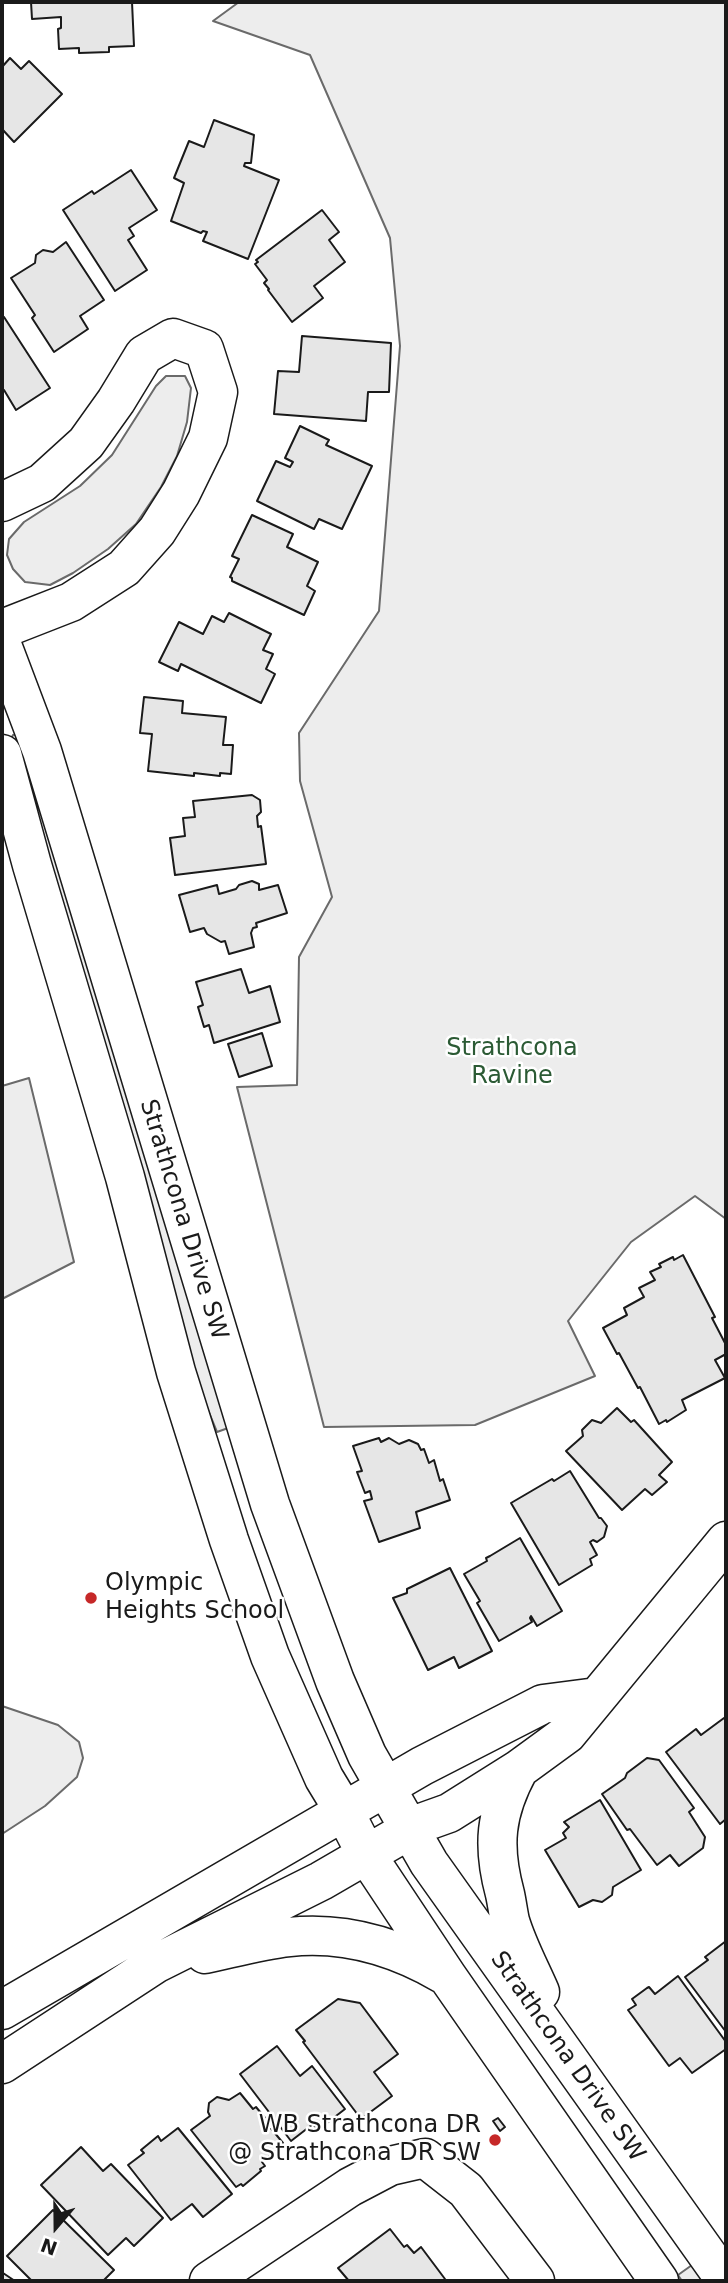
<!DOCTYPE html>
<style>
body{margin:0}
#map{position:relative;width:728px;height:2283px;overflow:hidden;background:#fff;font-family:"DejaVu Sans",sans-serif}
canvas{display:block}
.frame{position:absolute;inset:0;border:4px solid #1a1a1a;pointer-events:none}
.north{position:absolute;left:21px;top:2192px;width:70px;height:70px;-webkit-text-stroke:5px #fff;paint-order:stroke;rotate:200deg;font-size:19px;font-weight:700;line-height:28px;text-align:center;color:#1a1a1a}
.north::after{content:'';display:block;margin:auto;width:24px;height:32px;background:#1a1a1a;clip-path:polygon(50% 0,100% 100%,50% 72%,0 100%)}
</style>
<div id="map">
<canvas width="728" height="2283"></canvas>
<div class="frame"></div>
<div class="north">N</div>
</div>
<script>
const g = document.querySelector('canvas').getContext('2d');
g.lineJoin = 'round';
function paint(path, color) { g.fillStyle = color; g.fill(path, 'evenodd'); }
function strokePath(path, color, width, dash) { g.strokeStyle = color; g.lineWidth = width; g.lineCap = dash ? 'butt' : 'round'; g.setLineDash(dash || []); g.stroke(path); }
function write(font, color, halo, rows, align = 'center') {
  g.font = font + ' "DejaVu Sans",sans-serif'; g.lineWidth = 5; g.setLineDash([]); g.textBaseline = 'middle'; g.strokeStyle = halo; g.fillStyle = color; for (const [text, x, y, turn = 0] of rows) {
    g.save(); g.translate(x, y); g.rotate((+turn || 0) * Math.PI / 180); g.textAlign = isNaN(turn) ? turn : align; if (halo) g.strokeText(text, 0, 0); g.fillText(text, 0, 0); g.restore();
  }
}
const built = new Path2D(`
 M239 2H726V1219L695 1196 631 1242 568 1321 595 1376 475 1425 324 1427 237 1087 297 1085 299 957 332 897 300 781 299 733 379 611 400 346 390 238 310 55 213 21Z
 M166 376H185L191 388 187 422 177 456 161 487 136 524 108 549 73 573 50 585 25 582 13 569 7 555 9 539 24 522 80 486 112 455 156 386Z
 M20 734 231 1427 217 1432 189 1364 10 741 13 735Z
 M29 1078 74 1262 2 1299V1086Z
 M2 1706 58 1725 79 1742 83 1758 77 1777 45 1806 2 1834Z
 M692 2265 705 2281H682L678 2275Z`);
paint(built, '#ededed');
strokePath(built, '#6a6a6a', 2);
const building = new Path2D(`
 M31 2H132L134 46 109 47V52L79 53V48L59 49 58 29 61 28V17L32 19Z
 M10 58 21 69 29 61 62 94 14 142 2 129V67Z
 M214 120 254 135 251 163H245L244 166 279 180 248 259 203 241 207 232 203 231 201 233 171 221 184 183 174 178 189 141 204 147Z
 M131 170 157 210 129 228 134 236 128 240 147 270 115 291 63 210 92 191 94 194Z
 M322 210 339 232 329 240 345 262 314 286 323 298 292 322 268 290 269 289 264 283 267 280 255 264 258 262 256 260Z
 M66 242 104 300 80 316 88 329 54 352 32 318 35 315 11 278 35 263 36 255 43 250 53 252Z
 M4 317 50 388 16 410 4 390 2 392V319Z
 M302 336 391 343 389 392H368L366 421 274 414 278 371 299 372Z
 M300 426 329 440 326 445 372 466 342 529 319 519 314 529 257 501 276 461 290 467 293 462 285 458Z
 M252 515 293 534 287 547 318 562 307 586 315 591 304 615 232 581V578L230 577 239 559 232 556Z
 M229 613 271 634 263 650 273 654 266 669 275 674 261 703 181 664 178 671 159 662 179 622 203 634 212 616 224 622Z
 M144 697 183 701 182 713 226 717 223 745H233L231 774 220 773V776L194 773V776L148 771 152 734 140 733Z
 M252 795 260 800 261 812 257 816 258 827 261 826 266 864 175 875 170 838 185 836 183 818 195 817 193 801Z
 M252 881 259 884V890L278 885 287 913 256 923 257 927 253 928 251 933 254 947 229 954 225 941 221 942 207 934 204 928 190 932 179 895 217 885 219 894 236 889 239 885Z
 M241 969 249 993 270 986 280 1022 214 1043 209 1025 204 1027 198 1007 203 1005 196 982Z
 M262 1033 272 1066 239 1077 228 1044Z
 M683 1255 715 1317 712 1318 726 1345V1354L715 1360 725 1378 682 1400 686 1410 667 1422 666 1420 659 1424 640 1387 638 1388 619 1353 617 1354 603 1328 627 1315 624 1308 644 1297 639 1288 655 1280 650 1272 661 1267 659 1264 673 1257 674 1260Z
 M617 1408 631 1422 634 1420 672 1462 659 1475 667 1482 652 1495 645 1489 622 1510 566 1451 583 1436 582 1430 592 1420 601 1423Z
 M379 1438 381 1442 389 1438 399 1444 409 1440 418 1444 421 1450 424 1449 429 1463 434 1460 440 1481 443 1479 450 1500 416 1512 420 1528 379 1542 364 1501 372 1499 370 1491 365 1493 357 1472 362 1471 353 1446Z
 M570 1471 599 1518H601L607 1526 604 1537 597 1542 593 1540 590 1542 597 1555 590 1559 592 1565 559 1585 511 1503 552 1479 554 1481Z
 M520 1538 562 1611 537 1626 531 1616 530 1618 532 1622 499 1641 477 1603 480 1601 464 1574 487 1561 486 1558 490 1556Z
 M450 1568 492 1651 459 1668 454 1657 428 1670 393 1598 407 1593V1589Z
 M724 1718 726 1721V1819L720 1824 666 1752 696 1729 701 1735Z
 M647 1758 659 1760 694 1808 689 1812 705 1837 703 1848 679 1866 670 1855 657 1865 630 1829 627 1830 602 1794 625 1778 627 1773Z
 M600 1800 641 1870 613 1887 612 1895 602 1902 593 1900 579 1907 545 1850 566 1838 563 1833 569 1827 564 1822Z
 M726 1941V2032L685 1977 708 1960 705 1957Z
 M678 1976 726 2042V2049L692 2073 680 2058 669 2066 628 2010 636 2005 632 1999 647 1988 649 1987 655 1994Z
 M338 1999 360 2003 398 2054 374 2072 392 2096 361 2119 303 2042 305 2041 296 2030Z
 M277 2046 300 2076 312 2066 345 2109 318 2130 313 2124 291 2141 240 2074Z
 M240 2093 253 2109 256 2107 271 2125 269 2126 283 2143 281 2144 282 2146 262 2162 265 2166 260 2169 261 2171 243 2186 241 2184 236 2187 191 2130 210 2116 208 2112 209 2103 217 2097 229 2100Z
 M498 2118 505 2127 500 2131 493 2121Z
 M178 2128 232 2194 203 2217 192 2204 171 2220 128 2165 144 2153 141 2150 158 2136 161 2141Z
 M81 2147 103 2171 111 2164 163 2218 134 2246 126 2238 108 2255 41 2185Z
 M53 2210 114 2270 103 2281H32L7 2256Z
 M390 2229 404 2247 407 2245 414 2253 421 2247 445 2279 443 2281H349L338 2268Z
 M3 2273 15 2281H2Z`);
paint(building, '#e6e6e6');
strokePath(building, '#1a1a1a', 2);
const minor = new Path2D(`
 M2 502 42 483 86 443 116 401 144 355 173 338 204 349 218 392 208 438 181 493 157 531 124 568 71 602 2 629
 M2 645 42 751 270 1504 335 1681 367 1755 429 1863 726 2281
 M2 754 32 865 125 1177 176 1372 229 1540 270 1656 324 1778 344 1811 366 1854 447 1976 659 2281
 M519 1769C495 1813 492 1846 505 1894 507 1903 508 1912 510 1921 517 1945 530 1969 540 1992
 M205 1954C233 1948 261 1940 289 1937 345 1931 395 1946 443 1974
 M2 2010 422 1766 543 1704 597 1697
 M2 2064 155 1964 321 1881 421 1823 449 1813 519 1769 567 1734 726 1541
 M209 2281 350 2187 390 2166 425 2158 466 2190 535 2281`);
strokePath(minor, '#1a1a1a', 41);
strokePath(minor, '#fff', 38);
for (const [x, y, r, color] of [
 [91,1598,7,"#c62828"],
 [495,2140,7,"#c62828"]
]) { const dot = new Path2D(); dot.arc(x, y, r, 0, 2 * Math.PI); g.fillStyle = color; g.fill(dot); strokePath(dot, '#fff', 2.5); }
write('24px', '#2b5a34', '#fff', [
 ["Strathcona",512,1049],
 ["Ravine",512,1077]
]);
write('24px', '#1a1a1a', '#fff', [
 ["Strathcona Drive SW",183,1220,73],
 ["Strathcona Drive SW",567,2057,55]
]);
write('24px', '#1a1a1a', '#fff', [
 ["Olympic",105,1584],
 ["Heights School",105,1612],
 ["WB Strathcona DR",481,2126,"right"],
 ["@ Strathcona DR SW",481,2154,"right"]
], 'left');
</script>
